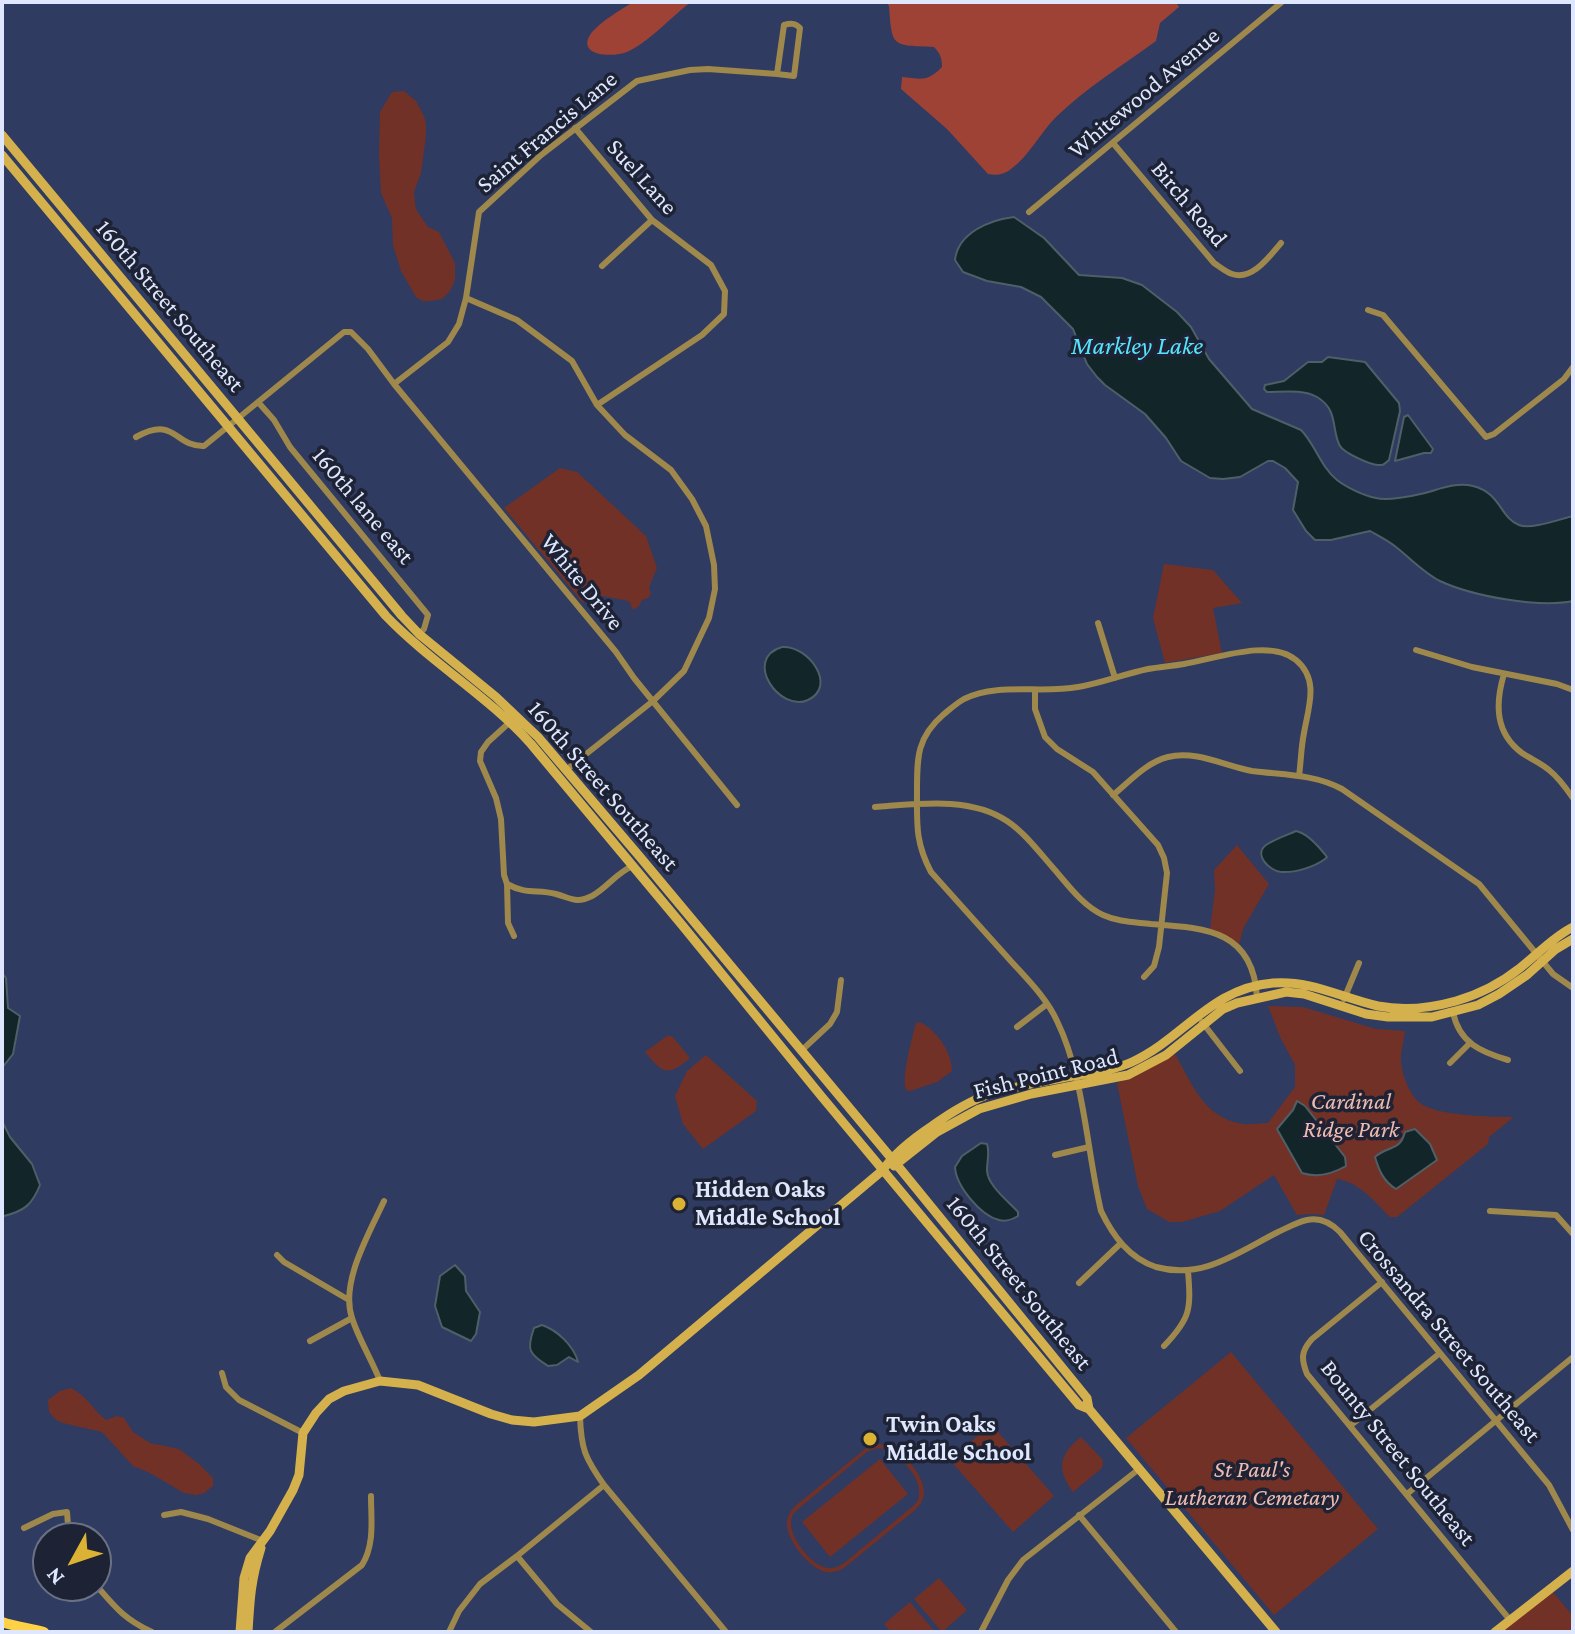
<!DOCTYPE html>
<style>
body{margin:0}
#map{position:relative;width:1575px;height:1634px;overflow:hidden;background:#2f3b60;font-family:"Crimson Pro",serif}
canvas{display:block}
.frame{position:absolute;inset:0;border:4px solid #dee7fe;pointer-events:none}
.north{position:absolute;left:32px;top:1522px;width:80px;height:80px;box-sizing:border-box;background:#1d2334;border:2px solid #6a7185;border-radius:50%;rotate:230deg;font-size:22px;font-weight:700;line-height:32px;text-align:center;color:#dee7fe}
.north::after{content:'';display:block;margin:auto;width:28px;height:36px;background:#dbb233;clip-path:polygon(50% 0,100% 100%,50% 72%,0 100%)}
</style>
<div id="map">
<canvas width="1575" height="1634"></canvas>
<div class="frame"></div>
<div class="north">N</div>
</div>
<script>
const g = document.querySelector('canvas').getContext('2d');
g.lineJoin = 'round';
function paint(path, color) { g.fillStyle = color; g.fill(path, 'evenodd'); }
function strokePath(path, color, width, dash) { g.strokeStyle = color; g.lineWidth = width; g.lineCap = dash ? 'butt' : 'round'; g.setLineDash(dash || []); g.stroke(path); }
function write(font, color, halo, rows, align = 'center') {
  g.font = font + ' "Crimson Pro",serif'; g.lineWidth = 7; g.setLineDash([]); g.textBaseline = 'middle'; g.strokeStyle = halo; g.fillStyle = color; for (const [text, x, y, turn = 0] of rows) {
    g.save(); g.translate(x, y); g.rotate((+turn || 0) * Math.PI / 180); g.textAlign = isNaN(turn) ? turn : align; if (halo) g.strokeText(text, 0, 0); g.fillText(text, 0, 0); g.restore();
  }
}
paint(new Path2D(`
 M404 91 416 101 424 116 426 124V136L421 173 414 192 415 204 417 211 428 227 439 232 455 263V280L450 291 442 299 430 301H422L416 297 401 271 393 245 392 218 381 193 379 155 380 112 392 92Z
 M560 468 577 472 646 536 657 568 649 587 651 594 648 598 642 600 639 606 633 610 629 601 592 594 583 603 504 508Z
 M1164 564 1213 570 1242 603 1213 608 1222 653 1165 663 1153 618Z
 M1237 845 1269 884 1244 927 1238 947 1234 941 1210 930 1215 890 1214 870Z
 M1268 1006 1303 1007 1376 1029 1405 1031C1404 1041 1400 1053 1401 1063 1403 1077 1409 1094 1420 1103 1435 1116 1493 1117 1514 1117L1489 1137 1488 1144 1397 1217H1390C1375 1202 1359 1182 1337 1179L1324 1215 1311 1214 1297 1215 1274 1175 1220 1211 1182 1222H1169L1147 1209 1138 1186 1117 1083 1136 1076 1175 1054C1192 1084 1204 1118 1243 1124 1251 1125 1260 1123 1268 1123L1295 1087V1065L1280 1037Z
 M919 1022C936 1029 952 1052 952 1071L937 1082 910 1091 906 1090C901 1078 912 1038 916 1023Z
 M667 1036H672L690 1058C668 1077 663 1074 645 1052Z
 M706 1055 757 1101 756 1111 703 1149 683 1124 675 1096 687 1071Z
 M1231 1352 1378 1529 1274 1615 1126 1438Z
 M71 1388C87 1396 93 1410 106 1420L117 1416 124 1418 133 1432 150 1443 179 1449 199 1464 213 1478V1486L204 1493 196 1495 184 1493 150 1473 133 1466 102 1432 63 1423 56 1420 49 1412 48 1400 60 1391Z
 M991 1424 1054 1496 1013 1532 950 1460Z
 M1081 1437 1103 1460 1102 1468 1073 1492C1056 1468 1059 1455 1081 1437Z
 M876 1444C897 1444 924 1472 924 1493 923 1501 920 1505 915 1510L844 1568C838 1571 833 1573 826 1572 809 1568 787 1541 787 1524 787 1517 790 1512 794 1507L865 1449ZM879 1448C896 1450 922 1476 919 1495 919 1501 917 1502 913 1506L843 1564C837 1567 831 1570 824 1567 810 1563 789 1537 791 1521 792 1515 793 1514 797 1510L868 1451Z
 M880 1459 908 1494 830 1557 802 1522Z
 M939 1578 967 1610 942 1632 914 1599Z
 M1552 1591 1573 1616V1632H1501Z
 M910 1602 935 1632H891L884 1624Z`), '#723127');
paint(new Path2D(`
 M633 2H691C672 16 648 43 627 52 612 58 574 56 592 32 603 20 619 11 633 2Z
 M886 2H1151L1160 4 1176 2 1179 7 1160 23 1156 41C1123 65 1086 88 1056 117 1040 133 1030 155 1011 169 1005 174 997 176 988 174L947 129 901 89 902 77C922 79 927 82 942 67 942 58 940 53 934 47 892 45 892 48 889 6Z`), '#9e4236');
const water = new Path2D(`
 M1014 217 1044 238 1079 275 1122 278 1142 285 1177 312 1191 327 1209 359 1252 409 1301 430C1315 444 1320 466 1337 480 1346 487 1364 496 1376 498 1387 501 1413 496 1425 493 1440 489 1456 482 1473 486 1501 493 1500 518 1519 525 1531 530 1560 519 1573 516V601C1538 608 1472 596 1440 581 1424 573 1410 558 1396 547 1389 541 1379 536 1370 531L1331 540H1315L1306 531 1293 510 1298 482 1285 468 1273 461H1268L1240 477 1223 479 1210 478 1181 461 1166 438 1145 414 1105 385 1097 377 1087 364 1073 329 1041 297 1021 287 987 281 963 272 955 260C958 233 989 220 1014 217Z
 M1328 357 1365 362 1399 403 1400 411 1389 460C1384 464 1385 465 1378 465 1371 465 1344 453 1340 446 1331 430 1339 410 1317 397 1303 389 1282 392 1267 392L1264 389 1265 385 1284 381 1308 362H1322Z
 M1408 415 1433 449 1431 453H1424L1395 461 1404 417Z
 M782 647C808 645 838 686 808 700 780 713 742 659 782 647Z
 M1296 831C1307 833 1320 848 1327 857L1325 859C1314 867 1295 873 1281 872 1270 871 1253 855 1266 845 1275 839 1287 835 1296 831Z
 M2 973 6 978 8 1008 20 1016 13 1054 2 1068Z
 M1297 1101 1305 1106 1345 1157 1346 1166C1332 1174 1317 1178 1302 1173L1277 1129 1293 1110Z
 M2 1121 10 1137 32 1164 40 1185C32 1205 24 1211 4 1216H2Z
 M1415 1129 1430 1144 1437 1160 1396 1189C1383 1181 1379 1170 1375 1157 1388 1145 1400 1152 1405 1132Z
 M981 1143 987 1144C990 1153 987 1160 987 1170 987 1185 1008 1201 1018 1212V1216C1013 1219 1006 1222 999 1220 981 1216 956 1186 955 1167L962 1156Z
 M455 1265 465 1276 466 1291 480 1312 476 1334 471 1341 442 1327 435 1306 440 1276Z
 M542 1325C557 1330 574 1346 578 1362L569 1357 557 1365 548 1366C529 1353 526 1351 534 1328Z`);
paint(water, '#122528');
strokePath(water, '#4f5f68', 2);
strokePath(new Path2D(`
 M575 128 652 220 711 265 725 291 724 314 702 335 597 405
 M1113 143 1214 263C1220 267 1226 272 1232 274 1252 281 1269 257 1281 243
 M1029 212 1282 2
 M602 266 652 220
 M466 298 517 320 572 361 597 405 625 435 671 470 692 499 706 526 714 565 715 589 709 618 684 671 653 701 566 770
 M1368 310 1383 315 1486 437 1494 434 1564 379 1573 367
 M394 384 448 342 459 324 466 298 479 212 541 155 637 81 690 70 708 69 777 74 784 25C791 23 795 23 800 28L794 76 777 74
 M258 402 274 420 290 447 428 615 424 629 419 634
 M136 437C176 415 174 447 204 446L344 332H351L368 349 394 384 616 652 634 678 737 805
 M1098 623 1115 678
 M1416 650 1472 667 1557 684 1573 690
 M1504 674C1495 704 1495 733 1522 753 1531 759 1541 763 1549 770 1558 777 1566 788 1573 798
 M1035 690V709L1045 737 1057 749 1093 772 1158 845 1164 858 1167 873 1159 947 1154 966 1144 977
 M510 722 488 742 481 752 480 761 496 798 501 819 504 875 507 884 508 923 514 936
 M1299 776C1301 762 1301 747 1304 733 1308 708 1320 680 1296 660 1270 638 1215 659 1184 664 1172 666 1160 667 1148 669 1124 674 1102 683 1078 687 1041 694 998 682 964 699 957 703 950 709 944 714 917 737 917 757 917 790 917 823 915 842 931 872 957 901 983 930 1009 959 1026 978 1046 997 1057 1021 1084 1076 1087 1152 1101 1211 1113 1236 1129 1258 1156 1267 1203 1280 1238 1252 1278 1232 1287 1228 1297 1222 1307 1220 1321 1217 1331 1223 1340 1232L1549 1485 1573 1530
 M1113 795C1130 781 1147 762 1168 757 1196 750 1225 766 1252 771 1283 775 1314 774 1342 789L1479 884 1553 974 1573 988
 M875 807C917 804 970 796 1007 821 1025 833 1039 852 1054 869 1068 885 1083 906 1103 915 1118 922 1134 922 1151 924 1206 928 1253 930 1257 997
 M507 884C527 895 537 889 556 894 571 898 576 904 592 896 607 888 617 872 633 866
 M1344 999 1359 963
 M1453 1012C1459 1043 1481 1052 1508 1060
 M1202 1022 1240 1071
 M1017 1027 1047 1004
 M801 1051 830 1024 837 1012 841 980
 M1450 1063 1470 1043
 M1055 1155 1089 1147
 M1490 1211 1556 1215 1573 1234
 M277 1255 284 1262 349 1300
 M1382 1282 1312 1339C1301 1351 1301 1359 1307 1374L1510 1620
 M1079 1283 1120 1244
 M310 1341 352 1318
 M1164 1346C1191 1318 1191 1309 1188 1271
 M222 1373 226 1387 239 1400 303 1433
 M380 1381C372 1360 359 1340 352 1318 340 1282 369 1234 384 1201
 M580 1416C581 1449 585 1458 604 1485L726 1632
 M1350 1426 1440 1353
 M1407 1494 1573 1357
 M164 1515 181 1512 208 1519 263 1541
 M1079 1515 1176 1632
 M24 1528 53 1514 67 1512 69 1538
 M517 1556 557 1604 591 1632
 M96 1585C115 1607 124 1619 152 1632
 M275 1632 362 1565C375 1544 371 1519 371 1496
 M449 1632 459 1611 480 1584 517 1556 604 1485
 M981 1632 1008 1580 1023 1560 1139 1469`), '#9e884c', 6);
strokePath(new Path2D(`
 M2 135 402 616 419 634 496 697 538 737 640 857 902 1171 1087 1398 1089 1409
 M2 155 386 616C431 663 488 696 531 744L682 925 822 1097 1079 1405 1089 1409 1276 1632
 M894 1166 937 1132 979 1109 1031 1094 1128 1075 1166 1055 1223 1009 1237 1003 1286 992 1304 994 1366 1014 1388 1017H1432L1478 1005 1499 994 1527 975 1556 949 1573 939
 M240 1632 244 1578 250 1558 270 1531 293 1490 299 1475 303 1433 316 1413 329 1399 344 1391 380 1381 418 1385 491 1414 512 1420 534 1422 580 1416 639 1375 883 1170C895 1152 914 1138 932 1126 950 1113 969 1101 990 1094 1015 1086 1042 1082 1067 1077 1089 1073 1112 1071 1132 1062 1184 1038 1211 988 1273 983 1311 980 1342 998 1378 1006 1404 1011 1431 1008 1456 1001 1480 994 1501 983 1520 968 1538 954 1553 937 1573 927
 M248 1632C250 1598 251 1580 261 1548
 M1495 1632 1573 1571`), '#d4b14c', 9);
strokePath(new Path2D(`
 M2 1622C16 1627 30 1628 44 1632`), '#ffd146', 10);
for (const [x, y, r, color] of [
 [679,1204,8,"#dbb233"],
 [870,1439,8,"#dbb233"]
]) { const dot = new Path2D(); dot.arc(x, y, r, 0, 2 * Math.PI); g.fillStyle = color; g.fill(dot); strokePath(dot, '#1d2334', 3); }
write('24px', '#dee7fe', '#1d2334', [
 ["Whitewood Avenue",1144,93,-40],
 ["Saint Francis Lane",547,132,-40],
 ["Suel Lane",642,177,48],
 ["Birch Road",1189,204,50],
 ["160th Street Southeast",170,306,50],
 ["160th lane east",363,506,50],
 ["White Drive",582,582,51],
 ["160th Street Southeast",603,786,49],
 ["Fish Point Road",1046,1074,-14],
 ["160th Street Southeast",1019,1283,51],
 ["Crossandra Street Southeast",1449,1336,50],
 ["Bounty Street Southeast",1398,1453,51]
]);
write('italic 24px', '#efbbb1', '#1d2334', [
 ["Cardinal",1351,1102],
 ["Ridge Park",1351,1130],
 ["St Paul's",1252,1470],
 ["Lutheran Cemetary",1252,1498]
]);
write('bold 24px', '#dee7fe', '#1d2334', [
 ["Hidden Oaks",695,1190],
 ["Middle School",695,1218],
 ["Twin Oaks",886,1425],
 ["Middle School",886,1453]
], 'left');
write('italic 26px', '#55e4fb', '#1d2334', [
 ["Markley Lake",1137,346]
]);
</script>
